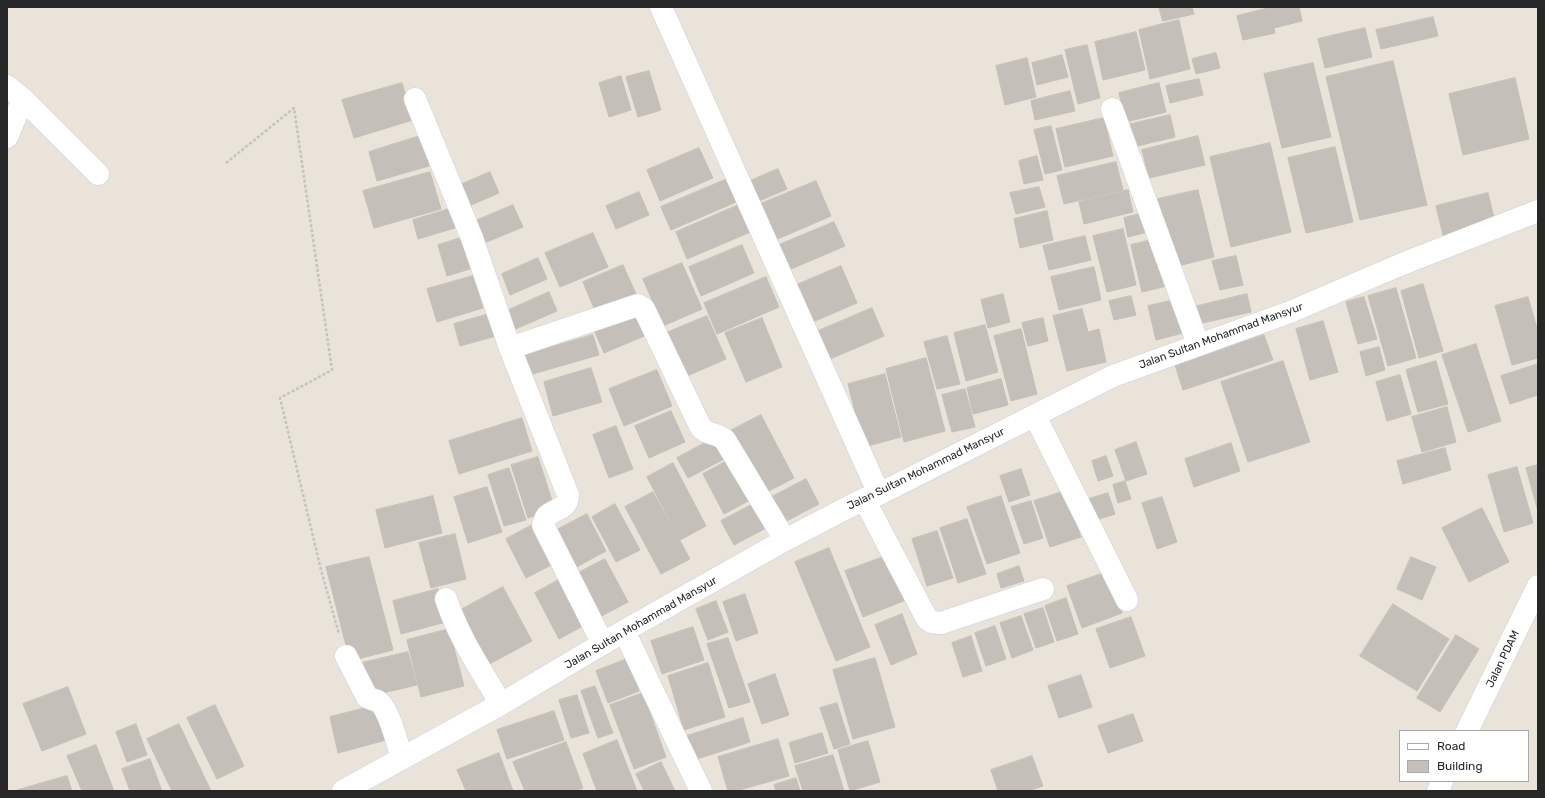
<!DOCTYPE html>
<style>
body{margin:0}
#map{position:relative;width:1545px;height:798px;overflow:hidden;background:#e9e3d9;font-family:Rubik,sans-serif}
canvas{display:block}
.frame{position:absolute;inset:0;border:8px solid #272727;pointer-events:none}
.legend{position:absolute;left:1399px;top:730px;width:130px;height:52px;box-sizing:border-box;background:#fff;border:1px solid #a9a9a9;margin:0;padding:5px 7px;list-style:none;font-size:12px;color:#272727}
.legend li{display:flex;align-items:center;gap:8px;height:20px}
.legend b{width:20px;border:1px solid #a9a9a9}
</style>
<div id="map">
<canvas width="1545" height="798"></canvas>
<div class="frame"></div>
<ul class="legend">
<li><b style="height:5px;background:#fff"></b>Road</li>
<li><b style="height:11px;background:#c4c0b9"></b>Building</li>
</ul>
</div>
<script>
const g = document.querySelector('canvas').getContext('2d');
g.lineJoin = 'round';
function paint(path, color) { g.fillStyle = color; g.fill(path, 'evenodd'); }
function strokePath(path, color, width, dash) { g.strokeStyle = color; g.lineWidth = width; g.lineCap = dash ? 'butt' : 'round'; g.setLineDash(dash || []); g.stroke(path); }
function write(font, color, halo, rows, align = 'center') {
  g.font = font + ' Rubik,sans-serif'; g.lineWidth = 4; g.setLineDash([]); g.textBaseline = 'middle'; g.strokeStyle = halo; g.fillStyle = color; for (const [text, x, y, turn = 0] of rows) {
    g.save(); g.translate(x, y); g.rotate((+turn || 0) * Math.PI / 180); g.textAlign = isNaN(turn) ? turn : align; if (halo) g.strokeText(text, 0, 0); g.fillText(text, 0, 0); g.restore();
  }
}
const building = new Path2D(`
 M1159 7H1192L1194 14 1163 21Z
 M1269 7H1299L1302 21 1274 28Z
 M1269 8 1275 33 1243 40 1237 16Z
 M1433 17 1438 36 1381 49 1376 30Z
 M1179 20 1190 69 1150 79 1139 30Z
 M1365 28 1372 57 1325 68 1318 39Z
 M1136 32 1145 70 1103 80 1095 42Z
 M1087 45 1100 98 1078 104 1065 50Z
 M1216 53 1220 68 1196 74 1192 59Z
 M1062 55 1068 77 1037 85 1032 63Z
 M1027 58 1036 97 1005 105 996 66Z
 M1393 61 1427 205 1360 220 1326 77Z
 M1313 63 1331 137 1282 148 1264 74Z
 M649 71 661 110 638 117 626 77Z
 M621 76 631 110 609 117 599 83Z
 M1515 78 1529 139 1463 155 1449 94Z
 M1199 79 1203 95 1170 103 1166 86Z
 M402 83 413 120 354 138 342 100Z
 M1159 83 1166 112 1126 122 1119 93Z
 M1070 91 1075 111 1035 120 1031 101Z
 M1170 115 1175 137 1133 147 1127 125Z
 M1104 118 1113 156 1065 167 1056 129Z
 M1051 126 1062 170 1045 174 1034 130Z
 M420 136 429 166 377 181 369 152Z
 M1198 136 1205 165 1149 178 1142 150Z
 M1270 143 1291 232 1231 247 1210 157Z
 M1335 147 1353 222 1306 233 1288 158Z
 M699 148 713 178 660 201 647 170Z
 M1037 156 1043 180 1024 184 1019 161Z
 M1116 162 1123 190 1064 204 1057 176Z
 M778 169 787 189 752 204 743 184Z
 M430 172 441 209 374 228 363 191Z
 M490 172 499 193 469 206 460 185Z
 M727 179 736 202 671 230 661 207Z
 M816 181 831 216 773 241 758 205Z
 M1039 187 1045 207 1016 214 1010 193Z
 M1128 190 1133 212 1084 224 1079 202Z
 M1198 190 1214 257 1174 267 1158 199Z
 M639 192 649 215 616 229 606 206Z
 M1488 193 1495 222 1443 235 1436 206Z
 M741 204 753 231 687 259 676 232Z
 M513 205 523 227 482 244 473 222Z
 M449 209 455 228 418 239 413 220Z
 M1047 211 1053 240 1020 248 1014 219Z
 M1147 212 1152 231 1128 237 1124 218Z
 M834 222 845 246 784 272 774 247Z
 M1123 229 1136 285 1107 292 1093 236Z
 M593 233 608 267 560 287 545 253Z
 M1085 236 1091 260 1049 270 1043 246Z
 M464 237 473 268 447 276 438 245Z
 M1156 239 1167 286 1142 292 1131 245Z
 M742 245 754 273 701 296 689 267Z
 M1236 256 1243 285 1220 290 1212 261Z
 M538 258 547 279 510 295 502 274Z
 M682 263 702 309 663 326 643 279Z
 M623 265 637 296 596 313 583 282Z
 M841 266 857 303 808 324 792 287Z
 M1094 267 1101 300 1059 310 1051 277Z
 M473 276 483 308 437 322 427 289Z
 M766 277 779 307 717 334 704 303Z
 M1423 284 1443 351 1419 358 1401 291Z
 M1396 288 1416 358 1388 366 1368 296Z
 M549 292 557 311 511 331 502 313Z
 M1003 294 1010 322 988 328 981 300Z
 M1247 294 1251 312 1198 324 1194 307Z
 M1131 296 1136 315 1114 320 1109 301Z
 M1364 297 1377 339 1358 344 1346 302Z
 M1528 297 1538 332V358L1512 365 1495 306Z
 M1179 299 1187 332 1156 340 1148 306Z
 M872 308 884 336 823 362 811 334Z
 M1082 309 1088 332 1099 329 1106 362 1067 371 1053 316Z
 M634 313 644 336 604 353 594 330Z
 M489 314 496 336 460 346 454 324Z
 M707 316 726 359 680 379 661 335Z
 M762 318 782 367 746 382 725 333Z
 M1043 318 1048 341 1028 346 1022 323Z
 M1323 321 1338 372 1310 380 1296 329Z
 M985 325 998 372 966 381 954 333Z
 M1021 329 1037 394 1011 401 994 336Z
 M593 335 599 355 529 375 523 355Z
 M1264 335 1273 360 1183 390 1175 365Z
 M947 336 960 384 937 389 924 342Z
 M1476 344 1501 421 1468 432 1442 355Z
 M1379 347 1385 370 1366 376 1360 352Z
 M926 358 945 431 904 442 886 369Z
 M1283 361 1310 442 1248 462 1221 382Z
 M1436 361 1448 404 1418 412 1406 370Z
 M1538 364V395L1510 404 1501 376Z
 M591 368 602 402 553 416 544 382Z
 M657 370 672 406 624 426 609 389Z
 M885 374 901 437 864 447 848 384Z
 M1400 375 1411 414 1387 421 1376 382Z
 M1001 379 1008 405 973 414 967 388Z
 M965 389 975 427 952 432 942 395Z
 M1447 407 1456 442 1422 452 1412 417Z
 M671 411 685 442 649 458 635 426Z
 M761 415 794 478 763 494 730 431Z
 M522 418 532 451 459 474 449 441Z
 M616 426 633 469 609 478 593 435Z
 M716 437 726 458 688 478 677 458Z
 M1136 442 1147 474 1126 481 1115 450Z
 M1231 443 1240 471 1194 487 1185 459Z
 M1445 448 1451 470 1403 484 1397 461Z
 M1106 456 1113 476 1098 481 1092 461Z
 M538 457 555 510 528 518 511 465Z
 M729 460 750 500 724 514 703 474Z
 M673 463 706 526 680 540 647 477Z
 M1538 465V511L1526 468Z
 M1517 467 1533 523 1504 532 1488 475Z
 M509 468 526 520 504 526 488 475Z
 M1021 469 1030 495 1009 502 1000 476Z
 M806 479 819 504 781 524 768 499Z
 M1125 481 1131 499 1118 503 1113 485Z
 M487 487 502 532 468 543 454 497Z
 M1065 491 1081 537 1050 547 1034 501Z
 M653 492 690 559 661 574 625 507Z
 M1108 493 1115 514 1093 521 1086 500Z
 M433 496 442 533 385 548 376 510Z
 M1001 496 1020 553 987 564 967 507Z
 M1162 497 1177 542 1157 549 1142 503Z
 M1031 501 1043 538 1024 544 1011 507Z
 M755 503 768 527 734 545 721 521Z
 M615 504 640 550 616 562 592 517Z
 M1482 508 1509 562 1469 582 1442 528Z
 M587 514 606 551 571 570 551 533Z
 M967 519 986 574 958 583 940 528Z
 M534 524 555 563 526 578 506 539Z
 M937 531 953 578 927 586 912 539Z
 M455 534 466 579 431 588 419 543Z
 M829 548 870 647 836 661 795 562Z
 M889 555 906 600 863 617 845 571Z
 M369 557 393 650 350 661 326 567Z
 M1411 557 1436 567 1422 600 1397 589Z
 M605 559 628 602 596 619 572 576Z
 M1019 566 1024 581 1001 588 997 574Z
 M1107 572 1122 613 1082 628 1067 586Z
 M562 578 587 624 559 639 535 593Z
 M503 587 532 641 484 667 455 613Z
 M438 589 446 622 401 634 393 601Z
 M745 594 758 633 736 641 723 602Z
 M1066 598 1078 634 1057 641 1045 606Z
 M716 601 728 632 708 640 696 609Z
 M1393 604 1449 639 1417 691 1360 656Z
 M1043 608 1054 642 1036 648 1024 614Z
 M902 614 917 654 891 665 875 625Z
 M1021 616 1033 650 1012 658 1000 623Z
 M1131 617 1145 656 1110 668 1096 629Z
 M995 626 1006 659 986 666 975 633Z
 M693 627 704 660 662 674 651 641Z
 M449 629 464 686 421 697 407 640Z
 M1456 635 1479 649 1440 712 1417 698Z
 M971 636 982 671 963 677 952 643Z
 M728 638 750 702 729 708 707 644Z
 M408 652 417 685 370 696 362 663Z
 M875 658 895 727 853 739 833 670Z
 M627 659 639 691 608 703 596 671Z
 M708 663 725 717 684 730 668 676Z
 M775 674 789 715 762 724 748 684Z
 M1081 675 1092 707 1059 718 1048 686Z
 M595 686 613 733 598 738 581 691Z
 M68 687 86 734 42 751 23 704Z
 M643 693 666 757 634 769 610 705Z
 M577 695 589 733 571 738 559 700Z
 M837 703 850 744 834 749 820 708Z
 M215 705 244 766 217 779 187 718Z
 M377 705 386 740 338 753 330 717Z
 M554 711 564 740 507 759 497 730Z
 M1133 714 1143 741 1108 753 1098 726Z
 M743 718 750 742 694 760 687 736Z
 M136 724 147 755 127 762 116 732Z
 M179 724 211 791H172L147 739Z
 M822 733 828 753 795 763 789 743Z
 M778 739 789 776 736 791H728L718 757Z
 M617 740 637 791H597L583 754Z
 M868 741 880 782 850 791 838 750Z
 M566 742 583 788 575 791H525L513 762Z
 M96 745 114 791H82L67 756Z
 M499 753 513 791H466L457 770Z
 M833 755 844 791H803L795 766Z
 M1032 756 1043 786 1028 791H998L991 770Z
 M150 759 162 791H130L122 769Z
 M661 762 675 791H644L636 774Z
 M67 776 72 791H18V790Z
 M796 778 800 791H776L774 785Z`);
paint(building, '#c4c0b9');
strokePath(building, '#c4bfb4', 1);
const minor = new Path2D(`
 M661 7 879 494
 M7 86 23 99 98 174
 M415 99 472 238 510 348 638 305 644 309 701 428C708 435 718 433 725 440L785 540
 M1112 109 1198 344
 M7 137 23 99
 M510 348 568 495C568 510 555 508 547 516 545 518 544 522 543 525L603 644
 M1035 416 1127 600
 M864 499 927 619 932 622 941 623 1043 589
 M446 599C459 638 481 670 501 704
 M624 631 701 791
 M346 656 367 697C371 700 375 699 379 702 389 710 398 745 402 759
 M1467 731 1538 586
 M343 791 501 704 624 631 785 540 864 499 879 494 1113 376 1290 312 1402 264 1538 211
 M1438 791 1442 781`);
strokePath(minor, '#cfd1df', 23);
strokePath(new Path2D(`
 M226 163 294 108 332 370 280 398 321 570 339 634`), '#c3c3c3', 2.5, [3, 2]);
strokePath(minor, '#fff', 22);
write('11px', '#272727', '#fff', [
 ["Jalan Sultan Mohammad Mansyur",1221,336,-20],
 ["Jalan Sultan Mohammad Mansyur",926,469,-26],
 ["Jalan Sultan Mohammad Mansyur",641,623,-30],
 ["Jalan PDAM",1503,659,-64]
]);
</script>
